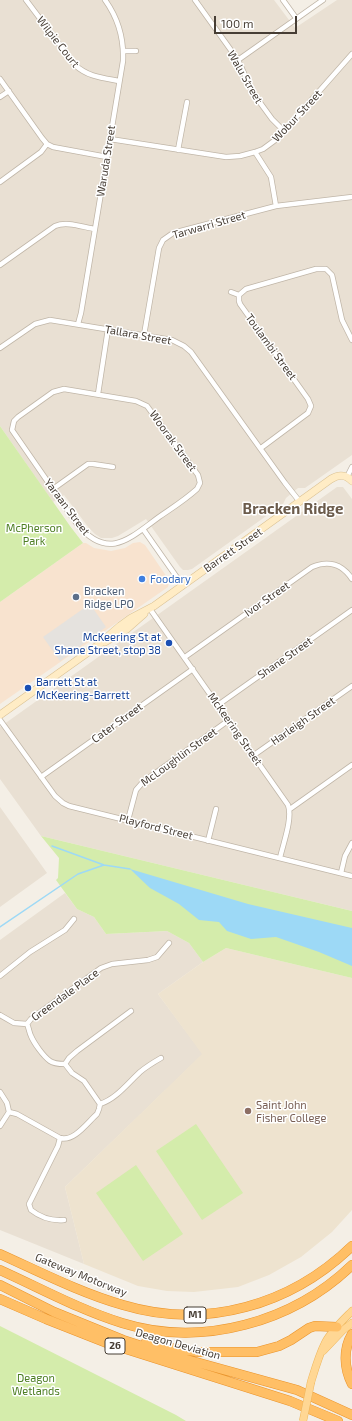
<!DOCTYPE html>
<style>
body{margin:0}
#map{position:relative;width:352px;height:1421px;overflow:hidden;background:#f4efe6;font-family:"Exo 2",sans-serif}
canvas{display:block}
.scale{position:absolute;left:214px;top:16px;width:83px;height:18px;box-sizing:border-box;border:2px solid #473e35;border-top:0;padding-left:5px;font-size:12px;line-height:14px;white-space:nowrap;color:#473e35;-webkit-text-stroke:3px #fff;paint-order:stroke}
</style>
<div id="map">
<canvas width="352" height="1421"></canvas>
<div class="scale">100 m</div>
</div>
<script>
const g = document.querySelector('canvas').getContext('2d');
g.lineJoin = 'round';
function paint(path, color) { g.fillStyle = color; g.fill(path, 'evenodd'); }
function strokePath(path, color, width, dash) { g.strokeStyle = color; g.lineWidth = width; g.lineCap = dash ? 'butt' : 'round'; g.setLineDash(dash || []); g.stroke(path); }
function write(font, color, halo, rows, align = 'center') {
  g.font = font + ' "Exo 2",sans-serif'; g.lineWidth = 3; g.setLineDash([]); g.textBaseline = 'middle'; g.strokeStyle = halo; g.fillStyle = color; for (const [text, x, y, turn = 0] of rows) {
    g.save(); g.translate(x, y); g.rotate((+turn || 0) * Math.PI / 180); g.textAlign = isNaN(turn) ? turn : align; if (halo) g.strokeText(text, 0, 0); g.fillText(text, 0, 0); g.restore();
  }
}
paint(new Path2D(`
 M0 0H274L295 28 337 0H352V455L305 488H298L286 498 283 504 192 569 188 570H183L180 567 146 519 118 536 112 538H101L95 534 89 528 64 495 53 502 0 426Z
 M337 487H343L352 499V911L41 836 0 779V727Z
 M0 807 47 873 0 907Z
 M65 893 77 909 94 917 106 934 167 931 189 943 203 962 158 994 203 1054 65 1187 84 1264 0 1230V940Z`), '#e9e0d3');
paint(new Path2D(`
 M140 542 145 545 169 580 168 587 0 704V602L83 543H86L94 548 111 551 125 548 133 543Z`), '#f8e3cf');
paint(new Path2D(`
 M226 948 352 978V1210L332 1232 301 1257 269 1275 238 1287 194 1292 167 1291 138 1286 84 1264 65 1187 202 1054 158 994 203 962Z`), '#eee3cf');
paint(new Path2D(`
 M0 426 70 526 83 543 0 602Z
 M41 836 352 911V978L226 948 203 962 189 943 167 931 106 934 94 917 77 909 56 880 58 878 59 858Z
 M196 1124 243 1193 202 1220 156 1151Z
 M136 1165 183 1234 143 1261 96 1193Z
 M0 1326 176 1415 186 1421H0Z`), '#d4ecab');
paint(new Path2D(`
 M90 604 106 627 60 661 43 637Z`), '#e5e2de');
paint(new Path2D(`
 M130 869 248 904 352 928V966L319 952 276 937 251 939 227 931 219 922 199 920 179 904 150 888Z`), '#9dd9f6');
strokePath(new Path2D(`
 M52 846 104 865 130 869
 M0 927 78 874 104 865`), '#9dd9f6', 1.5);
const street = new Path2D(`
 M26 0 75 65C88 77 103 78 119 81
 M195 0 238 60 253 93 272 119 285 132
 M283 0 296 18
 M124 51H136
 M238 60 323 0
 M0 79 42 138 47 144 53 147 107 157
 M0 97 9 91
 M110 139 226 157 240 156 255 152 263 149 278 138 352 54
 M178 150 187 102
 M255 152 271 177 276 206
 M0 182 41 152 47 144
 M0 265 55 226C67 221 82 227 95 229
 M231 292 239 295
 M239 295V301L240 304 308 399 311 406 308 413 261 448
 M239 295 246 289 316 269H326L332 275 342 320 352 340
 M78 324 81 313 123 61C124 38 118 18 105 0
 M144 335 159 248 163 240 173 233 276 206 352 197
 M0 348 35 324 50 320 172 340 184 346 191 352 285 483 300 502
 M64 389 136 401 147 406 198 475 200 483 197 489C185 500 172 508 159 517 129 539 108 561 77 524L12 430 14 421 18 417 53 392Z
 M98 394 108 329
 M347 477 352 467
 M53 489 88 464H93L113 467
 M143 529 183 586
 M150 609 288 805C293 818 283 844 280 858
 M185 657 312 567C328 560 342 564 352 579
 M218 705 352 610
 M0 720 55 796 63 803 69 806 352 876
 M254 755 352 686
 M41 777 193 669
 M290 809 352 765
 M128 820 136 790 143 782 229 720
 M208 841 216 809
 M341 873 345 856 352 843
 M0 976 30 952 65 930 74 919
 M0 1015 14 1023 27 1024C29 1028 29 1032 31 1036 34 1043 43 1056 50 1061 54 1064 60 1064 65 1064L72 1073 84 1081 100 1104 99 1109 97 1114C87 1123 74 1142 60 1138L17 1114 9 1112 7 1103 0 1092
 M27 1024 31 1019 101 968 112 964 148 960 157 957 169 943
 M65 1064 69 1058 77 1051 131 1011
 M100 1104C116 1099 127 1084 140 1072 146 1067 154 1062 161 1058
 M0 1126 9 1112
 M60 1138 58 1146 29 1204 31 1210C40 1217 52 1221 64 1220`);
const secondary = new Path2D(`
 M105 642 127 629 144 614
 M0 715 97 646 120 626 131 618 154 606 331 479C339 474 345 474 352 481`);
const primary = new Path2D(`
 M323 1351 342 1331 352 1323
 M311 1382C315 1369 319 1355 325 1343 331 1331 343 1320 352 1311`);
const highway = new Path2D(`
 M0 1254C40 1272 81 1293 123 1305 206 1330 291 1305 352 1246
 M0 1270C40 1288 80 1310 122 1323 202 1348 293 1322 352 1265
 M0 1285 54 1312 123 1340 163 1353 297 1390 352 1415
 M0 1299 46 1319 107 1343 290 1401 338 1421
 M352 1334C343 1349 344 1368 352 1384
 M146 1342 169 1348 199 1352H257L279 1346 291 1340 309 1328 315 1326 337 1327`);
strokePath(street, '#c0b6a8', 6);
strokePath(secondary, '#dbc294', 8);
strokePath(primary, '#edb55b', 8);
strokePath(highway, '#e9932b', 10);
strokePath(street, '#fff', 4.5);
strokePath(secondary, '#ffecc5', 7);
strokePath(primary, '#ffd794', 7);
strokePath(highway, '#ffbf66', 9);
const primaryBridge = new Path2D(`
 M303 1421 311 1382`);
strokePath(primaryBridge, '#edb55b', 8, []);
strokePath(primaryBridge, '#ffd794', 7);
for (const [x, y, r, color] of [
 [142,579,4,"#3f7fe0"],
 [76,597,4,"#5c6f8a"],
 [169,643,4,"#1a4fb4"],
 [28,688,4,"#1a4fb4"],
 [248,1111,4,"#8d6e63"]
]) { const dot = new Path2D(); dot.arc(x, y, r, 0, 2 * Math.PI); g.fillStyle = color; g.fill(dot); strokePath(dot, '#fff', 1.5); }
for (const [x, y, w] of [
 [195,1315,22],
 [115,1346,20]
]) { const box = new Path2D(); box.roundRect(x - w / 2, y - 8, w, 16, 3); g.fillStyle = '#fff'; g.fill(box); strokePath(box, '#473e35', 1); }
write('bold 10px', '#473e35', null, [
 ["M1",195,1315],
 ["26",115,1346]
]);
write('11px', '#473e35', '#fff', [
 ["Wilpie Court",58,42,52],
 ["Walu Street",245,77,60],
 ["Wobur Street",297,116,-47],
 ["Waruda Street",106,161,-81],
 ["Tarwarri Street",209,225,-16],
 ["Tallara Street",138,335,10],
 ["Toulambi Street",271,347,54],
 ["Woorak Street",173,441,54],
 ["Yaraan Street",67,507,53],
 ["Barrett Street",233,550,-35],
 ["Ivor Street",267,599,-35],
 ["Shane Street",285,658,-35],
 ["Harleigh Street",303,721,-35],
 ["Cater Street",117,723,-36],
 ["McKeering Street",235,729,55],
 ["McLoughlin Street",179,757,-36],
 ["Playford Street",156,827,14],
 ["Greendale Place",65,995,-36],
 ["Gateway Motorway",81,1275,22],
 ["Deagon Deviation",178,1344,16]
]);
write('11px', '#4d7e23', '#fff', [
 ["McPherson",34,528],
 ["Park",34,541],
 ["Deagon",36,1378],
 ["Wetlands",36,1391]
]);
write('11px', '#366cbe', '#fff', [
 ["Foodary",150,579]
], 'left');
write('11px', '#4e5e75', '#fff', [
 ["Bracken",84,591],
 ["Ridge LPO",84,604]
], 'left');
write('11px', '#164399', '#fff', [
 ["McKeering St at",161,637],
 ["Shane Street, stop 38",161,650],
 ["Barrett St at",36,682,"left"],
 ["McKeering-Barrett",36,695,"left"]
], 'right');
write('11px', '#785e54', '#fff', [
 ["Saint John",256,1105],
 ["Fisher College",256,1118]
], 'left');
write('bold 15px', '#6b5b4b', '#fff', [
 ["Bracken Ridge",293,509]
]);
</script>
